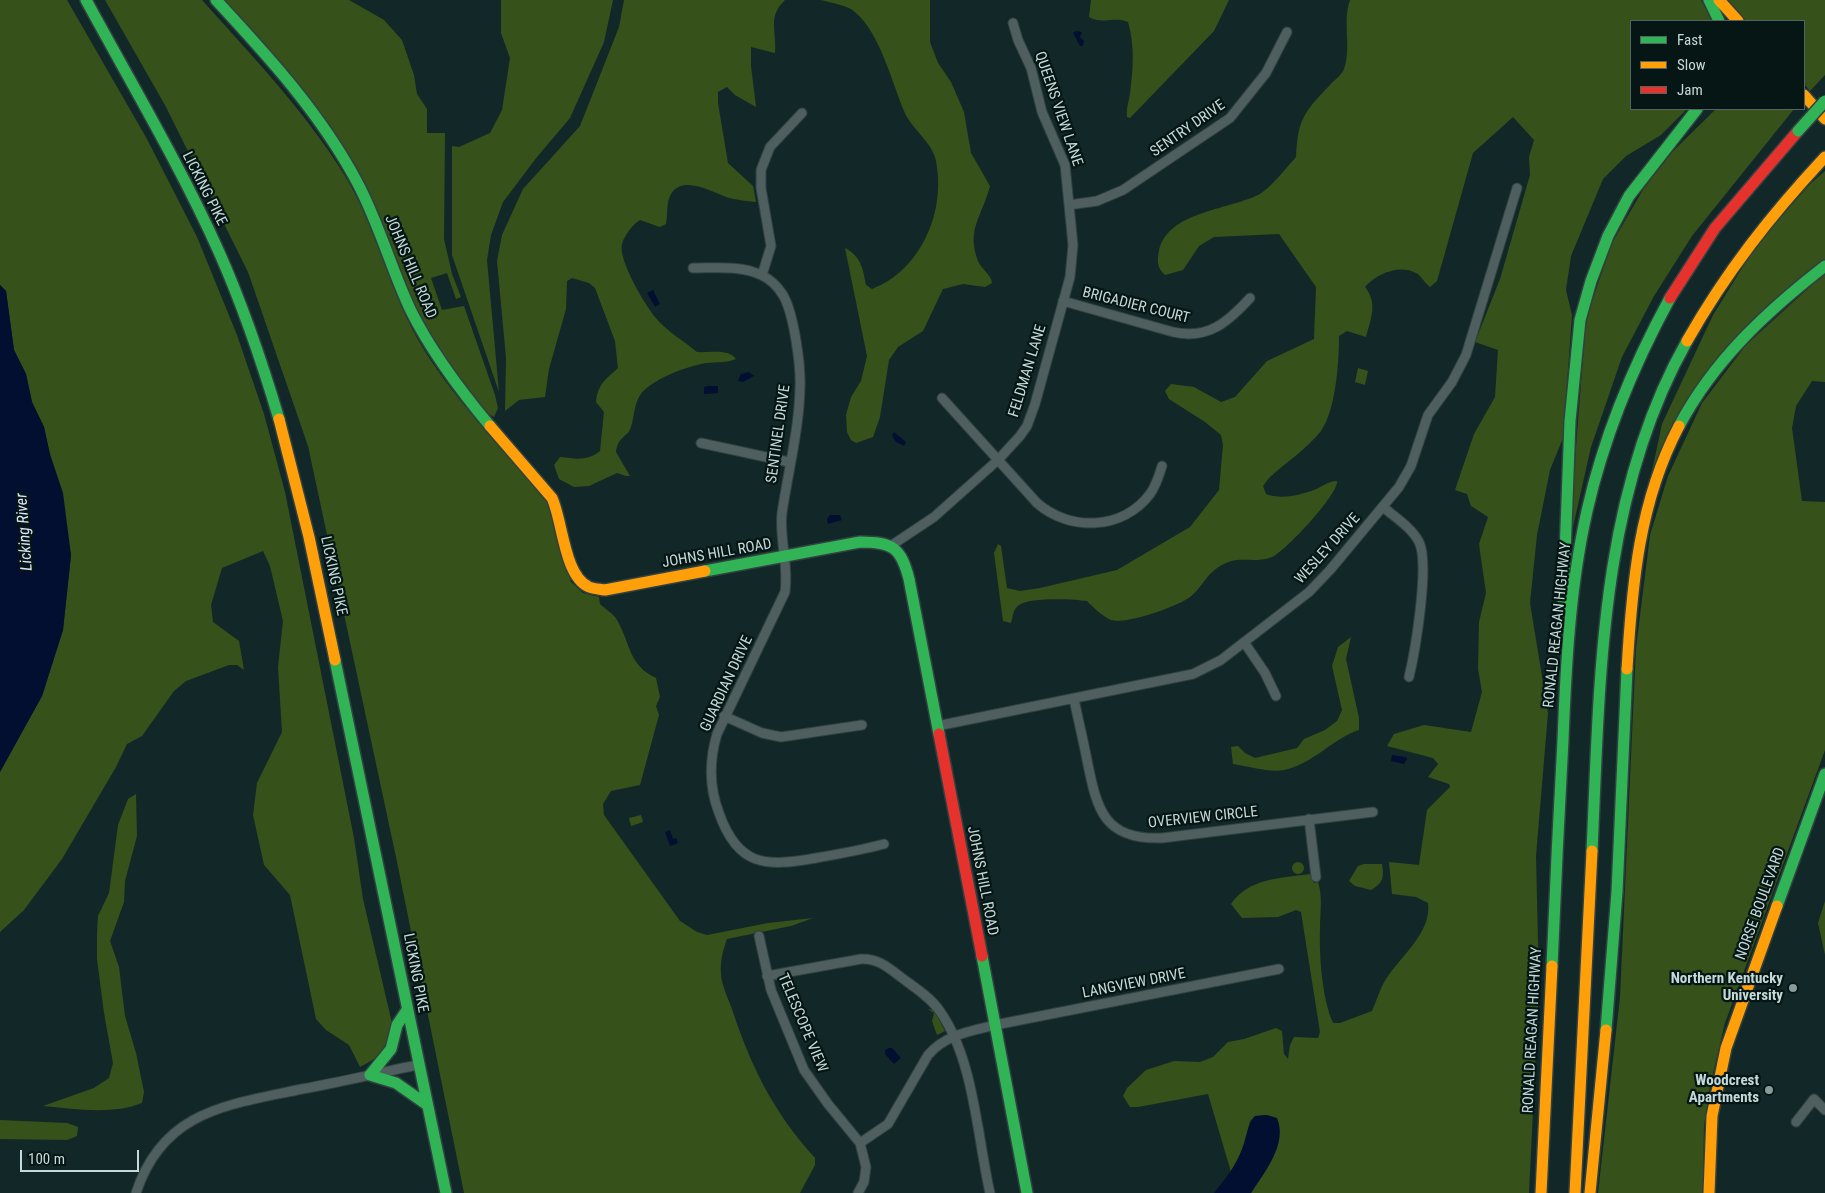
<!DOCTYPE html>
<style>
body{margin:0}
#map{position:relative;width:1825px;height:1193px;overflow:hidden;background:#122828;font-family:"Roboto Condensed",sans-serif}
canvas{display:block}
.legend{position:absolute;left:1630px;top:20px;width:175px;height:90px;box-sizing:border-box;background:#061615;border:1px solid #526463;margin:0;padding:6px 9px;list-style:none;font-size:15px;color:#c5d9d8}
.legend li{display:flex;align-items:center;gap:10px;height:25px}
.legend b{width:25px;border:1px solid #526463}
.scale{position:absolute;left:20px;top:1150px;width:119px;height:22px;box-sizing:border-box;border:2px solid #c5d9d8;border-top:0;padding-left:6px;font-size:15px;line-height:18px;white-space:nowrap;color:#c5d9d8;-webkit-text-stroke:4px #061615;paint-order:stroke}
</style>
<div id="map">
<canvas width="1825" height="1193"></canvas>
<ul class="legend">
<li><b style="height:6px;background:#30b455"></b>Fast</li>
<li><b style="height:6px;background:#ff9f0a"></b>Slow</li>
<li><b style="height:6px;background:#e5322d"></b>Jam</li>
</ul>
<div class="scale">100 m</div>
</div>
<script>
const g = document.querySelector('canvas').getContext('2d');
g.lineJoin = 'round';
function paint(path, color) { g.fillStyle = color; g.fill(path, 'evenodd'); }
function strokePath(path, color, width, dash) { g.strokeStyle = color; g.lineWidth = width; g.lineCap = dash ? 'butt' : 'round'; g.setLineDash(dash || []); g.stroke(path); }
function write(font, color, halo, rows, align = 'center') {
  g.font = font + ' "Roboto Condensed",sans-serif'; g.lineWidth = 4.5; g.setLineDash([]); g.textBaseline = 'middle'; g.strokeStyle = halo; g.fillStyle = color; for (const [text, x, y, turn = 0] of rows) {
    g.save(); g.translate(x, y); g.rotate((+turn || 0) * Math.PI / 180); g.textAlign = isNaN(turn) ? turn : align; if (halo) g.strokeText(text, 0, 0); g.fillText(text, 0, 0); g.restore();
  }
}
paint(new Path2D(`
 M0 0H67L147 139 197 237 237 335 264 414 285 492 354 838 363 899 392 1023C389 1050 383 1055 360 1067L349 1045 326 1030 316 1019 290 895 264 865 253 815 257 783 282 732 278 667 283 621 270 566 263 551 222 568 211 605 213 622 239 641 244 670 237 665H229L186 681 174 691 142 736 127 744 116 767 62 859 24 910 0 932V772L42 696 63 630 71 555 44 427 32 402 26 374 14 350 6 291 0 285Z
 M105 0H202C252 56 306 112 345 176 378 230 390 295 423 348 457 404 505 450 547 501L555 516 571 582 583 593 599 597 600 604C605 609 614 614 617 620 631 644 628 665 656 678L660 697 656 706 659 715 640 785 611 791 603 804 604 815 680 921 697 932 707 935 768 923 813 918 791 926 727 939C723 951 720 960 721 973 721 984 728 998 732 1009 751 1067 774 1113 815 1158V1165L800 1193H464L396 857 308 446 248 272 166 107Z
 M223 0H349L384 20 402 40 414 75 417 94 427 109V133H445L444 239 452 274 461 297 456 299 447 273 431 278 442 310 464 306 495 395 498 408 494 417 482 410 438 350 405 290 374 205Z
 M501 0H613L604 42 570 118 537 157 503 202 491 235 487 260 499 392 452 255V146L459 147 490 133 502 110 510 58 501 33Z
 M624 0H785C767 17 777 30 775 53L751 47V66L756 107 735 95 727 87 718 92V103L728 163 753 186 756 202C747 201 737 200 729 198 714 193 683 174 671 194 666 203 668 214 666 224L660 227 640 220C633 224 624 236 622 244 618 260 645 305 655 317 666 331 684 341 697 352 709 353 728 348 736 359 726 363 717 362 706 363 688 366 648 380 639 397 634 406 634 417 631 427 628 437 618 436 616 452L630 476H626L617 473 589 486 574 487 559 479 554 465 560 457C576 459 588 461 600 451L604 412 596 402C598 384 605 380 618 368L615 341 595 288 589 283 572 278 567 281 566 309 549 369 545 397 519 400 505 411 506 358 497 261 502 235 523 189 580 126 619 27Z
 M821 0H930V42L938 63 951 82 964 112 971 153 990 186C982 217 966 229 978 261 981 269 991 274 992 283L985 287 963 284 943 289 923 331 898 347 889 360 880 417 873 437 856 443 851 440 847 432 846 415 851 397 861 381 867 356 845 248C861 256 863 269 866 285L872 289C921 270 946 212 936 161 932 141 911 129 904 111 892 82 880 34 856 13 849 5 831 3 821 0Z
 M1091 0H1229L1214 31 1130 118 1127 117C1126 108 1129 102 1130 93 1133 69 1135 46 1128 22 1115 16 1102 25 1089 17Z
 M1350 0H1701L1712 21H1631V109H1687L1661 135 1626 156 1603 179 1571 256 1566 290 1572 315 1563 438 1550 470 1537 535 1530 603 1548 713 1536 856 1539 986 1529 1193H1251L1271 1161 1279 1135 1267 1115 1255 1116 1250 1121 1242 1151 1231 1172 1208 1094 1138 1107H1130L1123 1096 1127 1088 1146 1070 1174 1061 1200 1062 1213 1057 1228 1042 1244 1039 1276 1028 1282 1031 1284 1054 1288 1059 1290 1045 1294 1037 1318 1038 1320 1032 1301 912 1296 910 1278 917 1242 918 1231 904C1248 878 1282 878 1310 874L1314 883 1318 882C1323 897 1320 912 1320 928 1319 956 1322 998 1333 1023H1340L1372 1011C1377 1000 1380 988 1386 979 1401 956 1432 932 1428 903L1416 897 1392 894 1389 862 1419 865 1427 810 1450 787 1449 784 1428 777 1438 764 1433 758 1387 746 1394 734 1424 725 1471 732 1482 692 1478 669 1479 622 1486 593 1479 544 1488 517 1471 506 1467 494 1455 490 1474 434 1495 397 1498 350 1475 342 1500 279 1530 175 1529 157 1534 140 1513 117 1473 153 1437 281 1430 287C1424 283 1422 276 1416 273 1399 264 1376 274 1365 287 1378 303 1371 318 1366 337L1347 331 1339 336C1339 362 1336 409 1321 431 1307 449 1285 463 1269 478L1263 486 1266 494C1280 500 1300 495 1314 490 1322 487 1328 481 1337 481 1338 495 1287 549 1274 556 1259 564 1241 556 1226 563 1207 571 1204 586 1190 597 1179 606 1125 625 1111 620 1102 616 1094 608 1087 601 1073 599 1030 597 1019 605 1013 609 1013 616 1011 623L1003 621 994 553 998 544 1001 546 1007 588 1020 591 1040 588 1117 570 1190 527 1219 490 1223 445 1221 435 1205 422 1169 399 1165 391 1171 384 1194 387 1221 402 1235 397 1267 361 1314 339 1316 287 1279 234 1214 237 1199 246 1183 270 1165 275C1157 268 1157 261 1159 251 1167 212 1227 210 1258 195 1270 189 1287 167 1296 157 1298 120 1303 113 1329 86 1333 81 1342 75 1344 69 1352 47 1342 22 1350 0Z
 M1727 0H1825V75L1810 91 1804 84V21H1746Z
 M1716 109H1794L1692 236 1654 296 1622 357 1591 447 1568 549 1586 319 1612 243 1644 188 1673 151Z
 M1825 171V259L1754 318 1649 485 1662 424 1713 315 1757 244 1810 184Z
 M1825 273V382L1812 381 1796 406 1792 428 1802 501 1825 502V750L1725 1023 1710 1086 1704 1126 1703 1193H1598L1620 997 1636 648 1650 535 1668 476 1702 403 1746 345Z
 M1358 368 1368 371 1365 385 1355 382Z
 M1351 637 1346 659 1359 718V730C1332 739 1313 764 1284 770 1272 773 1246 766 1233 764L1231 747 1238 746 1245 753 1255 758 1297 748 1304 739 1325 730 1337 721 1342 710 1332 666 1338 647Z
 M136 794 137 836 125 881 124 902 110 941 119 967 125 1016 136 1053 144 1092 142 1103C112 1115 75 1109 43 1106L94 1088 109 1078 113 1063 104 1013 97 959V934L98 916 109 893 118 825 128 799Z
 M641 815 643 822 631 826 629 818Z
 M1292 868a6 6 0 1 1 12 0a6 6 0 1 1-12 0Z
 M1364 864H1382C1384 878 1383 883 1371 890L1355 886 1349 881 1358 866Z
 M1825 901V955L1818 923Z
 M928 1009 934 1010 945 1031 937 1035 932 1021 934 1013Z
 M0 1120 67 1123 78 1127 77 1136 67 1140 0 1139Z`), '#36511a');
paint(new Path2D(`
 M1076 31 1082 32 1080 37 1084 41 1083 46H1080L1073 33Z
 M0 285 6 291 14 350 26 374 32 402 44 427 50 454 63 493 71 555 63 630 42 696 0 772Z
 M653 290 660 304 655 307 647 293Z
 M749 372 754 376 743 382 738 381 741 374Z
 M708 386H718V393L704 394V387Z
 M894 432 906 442 904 446 896 442 892 436Z
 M830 515H840L842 520 828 524 827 519Z
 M1392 755 1406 757 1407 759 1404 764 1391 761Z
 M670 830 673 839 676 838 678 843 670 846 665 832Z
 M889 1048H892L901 1058 894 1064 885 1054V1050Z
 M1267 1115 1277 1118C1288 1144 1264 1173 1251 1193H1214C1225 1179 1236 1166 1242 1149 1247 1138 1247 1125 1255 1116Z`), '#020f31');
const street = new Path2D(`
 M1069 205 1097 201 1123 190 1230 118 1266 73 1287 32
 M693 268C715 268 741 265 761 275 770 279 778 287 783 295 794 314 801 366 800 388 799 430 788 472 782 513 779 540 789 564 785 592L717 734C709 761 709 787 719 813 738 867 766 867 816 858 839 854 862 850 884 844
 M762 275 771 246 761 188V170L770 147 802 113
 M1063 301 1173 332C1208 340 1228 322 1250 298
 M942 398 1037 503C1070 532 1123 530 1150 494 1156 486 1159 476 1162 466
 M701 443 789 462
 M1383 507C1396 518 1412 528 1419 542 1430 564 1415 652 1409 677
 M892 545 934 517 998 460 1020 436 1027 426 1035 404 1070 277 1073 245 1065 165 1042 112 1031 68 1018 40 1013 23
 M1244 642 1265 673 1276 696
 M1074 699C1078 719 1083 739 1087 760 1097 809 1103 840 1162 838L1373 812
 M724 716 762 733 781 737 862 725
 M937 726 1193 674 1221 660 1309 592 1330 570 1399 487 1411 466 1428 415 1452 382 1466 355 1517 188
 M1309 819 1316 877
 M759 936 771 990 804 1070 828 1104 860 1143 866 1167 864 1182 858 1193
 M767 976 861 959C878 958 889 968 902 978 914 987 930 997 939 1010 974 1058 977 1136 990 1193
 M1796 1122 1814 1099 1825 1110
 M860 1143 888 1124 928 1055C945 1035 970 1031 995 1025L1279 969
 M136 1193C163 1110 228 1105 302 1089 340 1082 379 1073 417 1065`);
const fast = new Path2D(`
 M86 0C131 83 180 165 219 252 243 306 262 362 279 419
 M216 0C268 56 321 114 357 182 379 223 391 269 411 311 432 353 460 390 490 426
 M1709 0 1719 21
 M1679 426C1714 360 1767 311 1825 266
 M705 571 860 542C893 542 901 548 909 579L939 734
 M1563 607 1570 421 1580 320 1591 281 1608 236 1629 196 1697 109
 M335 660 446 1193
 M1592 851C1600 678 1599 497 1687 341
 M1777 906 1825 774
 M982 956 1027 1193
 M1552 966C1555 891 1559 815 1563 740 1566 664 1570 586 1587 511 1604 436 1633 366 1670 298
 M407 1010 397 1025 391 1049 370 1075 396 1083 426 1104
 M1606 1030 1617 892 1627 669`);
const slow = new Path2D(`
 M1719 0 1738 21
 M1804 95 1825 119
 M1687 341C1726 272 1771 215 1825 157
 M279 419 309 537 335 660
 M490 426 552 498C563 522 564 576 589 587 594 589 600 589 605 590L705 571
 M1627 669C1632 584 1639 502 1679 426
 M1541 1193 1552 966
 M1575 1193 1592 851
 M1590 1193 1606 1030
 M1709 1193 1712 1116 1726 1048 1777 906`);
const jam = new Path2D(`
 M1670 298 1715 228 1798 131
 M939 734 982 956`);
strokePath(street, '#314141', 11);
strokePath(fast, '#314141', 14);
strokePath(slow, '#314141', 14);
strokePath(jam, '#314141', 14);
strokePath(street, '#4f5f5f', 9);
strokePath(fast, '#30b455', 11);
strokePath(slow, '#ff9f0a', 11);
strokePath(jam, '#e5322d', 11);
const fastBridge = new Path2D(`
 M1798 131 1825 101`);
strokePath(fastBridge, '#314141', 14, []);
strokePath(fastBridge, '#30b455', 11);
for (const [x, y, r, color] of [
 [1793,988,5,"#869b9a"],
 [1769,1090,5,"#869b9a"]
]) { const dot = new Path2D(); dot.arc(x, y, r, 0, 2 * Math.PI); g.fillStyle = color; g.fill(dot); strokePath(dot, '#061615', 2); }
write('15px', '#c5d9d8', '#061615', [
 ["QUEENS VIEW LANE",1058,109,71],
 ["SENTRY DRIVE",1188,129,-35],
 ["LICKING PIKE",204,189,63],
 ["JOHNS HILL ROAD",410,267,67],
 ["BRIGADIER COURT",1136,306,14],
 ["FELDMAN LANE",1028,371,-73],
 ["SENTINEL DRIVE",779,434,-82],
 ["WESLEY DRIVE",1328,549,-48],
 ["JOHNS HILL ROAD",717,554,-10],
 ["LICKING PIKE",333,576,78],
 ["RONALD REAGAN HIGHWAY",1558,625,-84],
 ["GUARDIAN DRIVE",727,684,-65],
 ["OVERVIEW CIRCLE",1203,818,-6],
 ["JOHNS HILL ROAD",982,881,79],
 ["NORSE BOULEVARD",1761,904,-70],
 ["LICKING PIKE",415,973,79],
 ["LANGVIEW DRIVE",1134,984,-11],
 ["TELESCOPE VIEW",802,1023,67],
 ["RONALD REAGAN HIGHWAY",1533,1030,-87]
]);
write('bold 15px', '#c5d9d8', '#061615', [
 ["Northern Kentucky",1783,979],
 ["University",1783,996],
 ["Woodcrest",1759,1081],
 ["Apartments",1759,1098]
], 'right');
write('italic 16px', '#dae5f6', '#061615', [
 ["Licking River",25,532,-94]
]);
</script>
